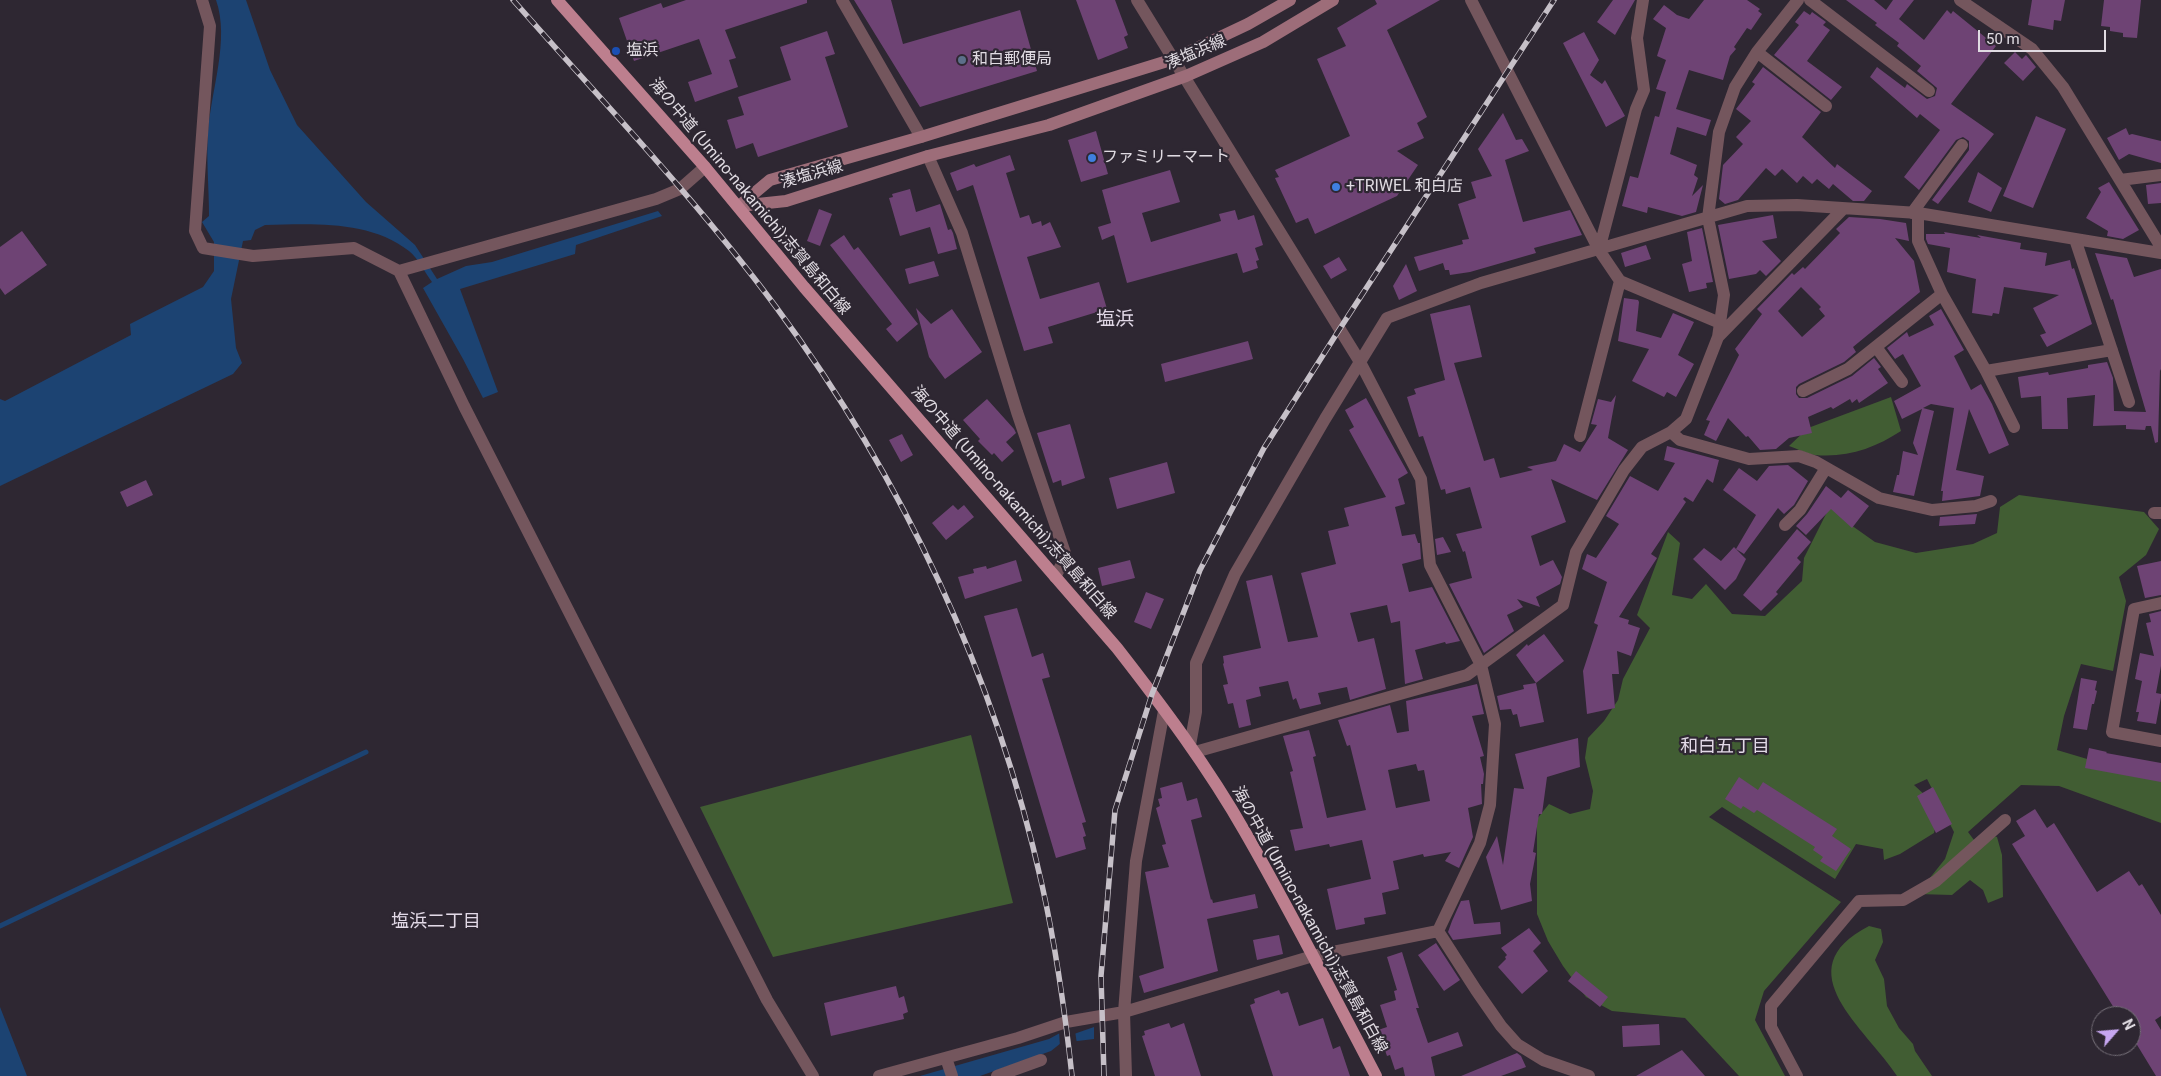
<!DOCTYPE html>
<meta charset="utf-8">
<style>
body{margin:0}
#map{position:relative;width:2161px;height:1076px;overflow:hidden;background:#2e2732;font-family:Roboto,sans-serif}
canvas{display:block}
.north{position:absolute;left:2091px;top:1006px;width:50px;height:50px;box-sizing:border-box;background:#2e2732;border:1px solid #756f78;border-radius:50%;rotate:63deg;font-size:14px;font-weight:700;line-height:20px;text-align:center;color:#e0dbe2}
.north::after{content:'';display:block;margin:auto;width:18px;height:22px;background:#c6a6f0;clip-path:polygon(50% 0,100% 100%,50% 72%,0 100%)}
.scale{position:absolute;left:1978px;top:30px;width:128px;height:22px;box-sizing:border-box;border:2px solid #e0dbe2;border-top:0;padding-left:6px;font-size:15px;line-height:18px;white-space:nowrap;color:#e0dbe2;-webkit-text-stroke:4px #2e2732;paint-order:stroke}
</style>
<div id="map">
<canvas width="2161" height="1076"></canvas>
<div class="north">N</div>
<div class="scale">50 m</div>
</div>
<script>
const g = document.querySelector('canvas').getContext('2d');
g.lineJoin = 'round';
function paint(path, color) { g.fillStyle = color; g.fill(path, 'evenodd'); }
function strokePath(path, color, width, dash) { g.strokeStyle = color; g.lineWidth = width; g.lineCap = dash ? 'butt' : 'round'; g.setLineDash(dash || []); g.stroke(path); }
function write(font, color, halo, rows, align = 'center') {
  g.font = font + ' Roboto,"Noto Sans JP",sans-serif'; g.lineWidth = 4.5; g.setLineDash([]); g.textBaseline = 'middle'; g.strokeStyle = halo; g.fillStyle = color; for (const [text, x, y, turn = 0] of rows) {
    g.save(); g.translate(x, y); g.rotate((+turn || 0) * Math.PI / 180); g.textAlign = isNaN(turn) ? turn : align; if (halo) g.strokeText(text, 0, 0); g.fillText(text, 0, 0); g.restore();
  }
}
paint(new Path2D(`
 M1891 397 1901 431C1875 448 1847 458 1815 455 1807 454 1798 449 1789 446L1808 428Z
 M2019 495 2144 512 2159 529 2146 555 2119 577 2126 601 2113 671 2081 664 2064 716 2057 750 2161 781V823L2059 786 2021 785 1968 832 1974 840 1984 833 1997 837 2002 855 2003 897 1988 903 1983 890 1970 880 1952 895 1917 894 1945 859 1954 832 1927 779 1914 785 1939 808 1934 833 1900 854 1884 860 1883 849 1856 844 1835 879 1722 807 1709 817 1841 902 1764 991 1755 1020 1785 1076H1739L1685 1018 1612 1011 1586 997 1563 966 1548 941 1537 914V819L1549 804 1570 814 1590 809 1593 791 1585 758 1588 738 1604 721 1618 700 1623 679 1650 628 1637 615 1668 532 1680 543 1672 595 1692 599 1706 584 1732 614 1765 616 1802 581 1804 558 1832 502 1851 525 1875 542 1916 553 1973 544 1997 533 2000 507Z
 M971 735 1013 903 773 957 700 807Z
 M1869 926 1881 929 1883 942 1875 960 1884 979 1887 1006 1899 1028 1913 1044 1915 1051 1932 1076H1897C1867 1029 1783 970 1869 926Z`), '#415d33');
paint(new Path2D(`
 M216 0H246L270 70 297 125 366 202 415 245 437 279 466 266 492 262 658 211 662 216 576 245 575 254 460 289 498 392 483 398 463 359 423 288 432 282C425 273 418 258 409 251 369 220 313 224 265 225L255 230 251 240 243 241 231 299 236 348 242 363 233 374 0 486V399L5 401 131 335 130 324 203 287 214 271V242L202 222 209 216C209 188 206 159 208 132 211 90 230 40 216 0Z
 M0 1007 27 1076H0Z
 M1094 1027V1039L1061 1043 1051 1051 980 1076H920L1049 1039 1060 1033 1074 1034Z`), '#1c4372');
paint(new Path2D(`
 M1059 1031H1075L1077 1044 1060 1047Z`), '#2e2732');
strokePath(new Path2D(`
 M0 926 366 752`), '#1c4372', 5);
paint(new Path2D(`
 M686 0H807V3L725 30 736 58 729 60 738 87 695 102 688 82 712 74 699 39 634 61 619 18 661 3 663 8Z
 M854 0H891L903 44 1020 10 1037 71 920 107Z
 M1076 0H1115L1128 35 1124 37 1128 48 1098 60Z
 M1375 0H1440L1387 30 1427 117 1417 123 1424 138 1397 151 1418 165 1397 196 1315 234 1308 218 1296 223 1275 178 1279 177 1275 170 1350 136 1317 59 1346 46 1337 28 1377 4Z
 M1613 0H1635L1615 35 1597 22Z
 M1704 0H1747L1760 9 1758 11 1762 14 1751 30 1747 28 1734 47 1736 49 1730 56 1723 80 1689 70 1676 109 1711 120 1706 136 1677 127 1670 154 1697 165 1694 175 1698 178 1692 196 1703 185 1696 212 1682 216 1648 207 1647 213 1622 206 1630 176 1638 178 1655 116 1659 117 1666 92 1656 89 1666 60 1657 56 1666 28 1653 19 1664 5 1677 15 1689 19Z
 M1846 0H1874L1886 10 1893 0H1914L1899 19 1924 40 1947 10 1951 14 1953 11 1996 46 1951 104 1994 134 1938 204 1932 200 1969 150V141L1963 137 1956 140 1919 190 1904 177 1940 130 1920 114 1917 118 1870 77 1877 67 1905 88 1907 84 1927 99 1935 96 1937 88 1917 71 1921 66 1897 46 1899 43 1875 25 1877 23Z
 M2032 0H2065L2061 21 2054 20 2053 30 2028 25Z
 M2104 0H2141L2137 38 2123 37V33L2110 31V27L2101 26Z
 M1804 11 1810 15 1812 12 1826 22 1823 25 1830 30 1807 61 1842 87 1831 100 1774 55 1799 25 1795 22Z
 M827 31 835 54 825 57 848 127 758 157 753 143 736 149 727 120 744 115 738 97 791 80 780 47Z
 M1584 32 1599 60 1590 75 1602 84 1605 80 1625 116 1606 127 1563 43Z
 M2015 52 2022 59 2026 55 2036 67 2023 81 2004 63Z
 M1763 67 1821 112 1802 137 1835 168 1837 164 1872 191 1864 201H1853L1833 184 1829 189 1817 179 1812 184 1803 176 1797 183 1782 169 1775 176 1766 168 1738 200 1725 204 1719 199 1723 165 1743 144 1736 137 1751 121 1736 109 1755 84 1752 82Z
 M1503 113 1516 140 1522 139 1529 151 1505 160 1523 222 1570 210 1582 235 1534 248 1536 253 1470 272 1450 275 1449 270H1445L1443 263 1419 271 1414 257 1463 244 1462 240 1469 239 1458 204 1476 198 1471 182 1492 176 1478 149Z
 M2036 116 2066 129 2033 208 2003 196Z
 M2126 128 2129 135 2132 134 2161 141V163L2129 154 2119 160 2107 138Z
 M1096 131 1108 174 1081 182 1068 140Z
 M1010 155 1015 170 1006 173 1020 218 1029 215 1032 224 1041 221 1042 226 1050 222 1061 247 1027 257 1040 299 1099 282 1107 309 1048 327 1053 343 1024 351 973 185 957 191 950 173 974 164 976 167Z
 M1170 170 1180 202 1142 213 1151 242 1221 221 1219 214 1235 210 1238 220 1254 215 1263 245 1255 248 1259 260 1256 261 1258 268 1243 273 1237 253 1127 283 1114 235 1102 240 1098 227 1111 223 1102 190Z
 M1978 172 2002 188 1991 212 1968 202Z
 M2109 182 2139 230 2123 239 2107 236 2108 231 2086 218 2101 192 2098 188Z
 M2161 183V203L2148 204 2146 185Z
 M910 189 916 212 940 204 948 230 951 229 953 233 957 249 938 254 930 227 900 236 889 198 893 197 892 194Z
 M819 209 832 214 820 246 807 241Z
 M1773 215 1777 238 1762 241 1781 261 1766 276 1760 270 1756 274 1729 279 1718 225Z
 M1849 217 1880 219 1906 223 1909 241 1895 238 1914 261 1920 292 1853 347 1856 352 1844 362 1799 384 1796 387V394L1799 398H1807L1852 376 1874 358 1881 367 1878 369 1888 383 1859 403 1857 399 1852 403 1850 399 1833 409 1831 407 1808 417 1812 433 1789 438 1776 449 1760 450 1748 436 1746 437 1728 418 1716 441 1704 435 1710 421 1706 420 1739 355 1735 349 1762 314 1757 309 1792 273 1794 275 1803 267 1805 269 1840 233 1836 229ZM1801 287 1821 307 1819 309 1825 316 1802 337 1778 311Z
 M1702 228 1713 282 1706 283 1707 288 1689 292 1682 264 1692 261 1687 232Z
 M22 231 47 265 5 295 0 288V247Z
 M1944 232 1981 238 1977 235 2021 243 2020 249 2047 253 2045 266 2070 260 2072 269 2074 268 2092 324 2047 347 2040 335 2046 333 2033 308 2059 295 2004 287 1999 314 1993 313 1992 316 1972 313 1976 279 1947 272 1950 248 1928 244 1926 239V234H1945Z
 M844 235 854 250 858 247 918 324 897 342 886 329 892 324 830 245Z
 M1646 245 1651 259 1625 267 1621 253Z
 M2095 253 2127 258 2134 277 2161 269V371L2160 369 2158 442 2155 443 2151 426H2146L2145 430 2126 429V425L2093 426 2095 395 2067 398 2068 429H2042L2041 396 2021 398 2018 377 2048 372 2049 375 2088 368V365L2107 362 2113 378 2114 411 2146 412 2113 299 2111 300Z
 M1339 257 1347 270 1331 279 1323 266Z
 M934 261 939 276 909 284 905 269Z
 M1406 264 1417 291 1399 300 1393 286Z
 M1624 298 1638 300 1639 302 1636 331 1661 338 1673 313 1694 322 1678 355 1694 364 1676 397 1667 392 1664 397 1632 381 1649 349 1618 341Z
 M1470 305 1482 357 1454 363 1484 461 1494 458 1500 478 1533 470 1527 467 1556 461 1564 444 1580 452 1597 425 1591 424 1598 399 1611 402 1616 395 1608 438 1628 450 1597 500 1551 479 1566 522 1531 536 1540 566 1553 560 1562 577 1560 584 1536 597 1540 607 1517 599 1523 607 1507 615 1514 631 1484 653 1449 584 1472 578 1465 551 1463 552 1456 534 1482 528 1470 487 1446 494 1445 489 1441 490 1423 436 1419 437 1407 397 1416 394 1414 389 1445 380 1430 314Z
 M916 308 931 324 952 309 982 352 945 379 929 357Z
 M1941 309 1964 350 1954 356 1971 390 1981 384 1992 404 2009 445 1989 454 1969 409 1956 470 1984 476 1980 496 1942 501 1943 491H1941L1954 408 1931 404 1923 408 1934 411 1914 496 1893 492 1897 475H1899L1903 451 1918 455 1913 443 1922 409 1902 419 1894 401 1921 386 1903 354 1895 359 1887 348 1907 332 1909 337 1934 325 1929 316Z
 M1248 341 1253 359 1165 382 1161 364Z
 M1366 398 1408 473 1398 479 1405 504 1395 507 1402 536 1415 534 1418 543H1420L1421 559 1402 564 1409 592 1432 587 1460 641 1446 644 1445 642 1415 650 1423 679 1405 684 1400 621 1391 623 1387 605 1350 613 1358 642 1374 638 1386 689 1350 700 1347 687 1318 693 1321 704 1300 709 1296 698 1293 700 1288 681 1259 687 1261 696 1246 700 1251 725 1239 728 1233 703 1228 704 1223 685 1228 684 1223 664 1224 663 1223 656 1261 648 1246 581 1272 575 1288 642 1318 637 1301 573 1336 564 1328 531 1349 526 1344 508 1386 497 1349 430 1354 427 1345 410Z
 M987 399 1014 429 1016 433 1006 442 1014 451 1002 462 994 453 992 455 978 441 980 439 963 420Z
 M1070 424 1085 478 1062 486 1061 480 1053 483 1037 433Z
 M902 434 913 455 901 462 889 440Z
 M1667 446 1719 460 1713 483 1707 479 1693 502 1685 497 1683 499 1686 502 1651 554 1657 558 1619 617 1629 620 1628 624 1640 628 1631 656 1617 651 1619 674H1612L1615 708 1587 714 1583 671 1598 625 1594 623 1607 582 1582 569 1587 554 1596 558 1619 524 1606 516 1630 476 1658 491 1675 463 1664 460Z
 M1167 462 1175 493 1117 509 1109 478Z
 M1788 465 1808 481 1794 505 1784 514 1778 508 1744 554 1736 549 1756 515 1723 490 1739 468 1757 481 1769 466Z
 M146 480 153 495 127 507 120 492Z
 M1826 486 1841 498 1848 490 1869 506 1852 528 1831 509 1806 535 1796 526 1807 514Z
 M953 505 958 510 964 505 974 517 946 540 932 523Z
 M1977 514 1975 524 1939 526 1940 517Z
 M1797 529 1811 542 1797 558 1801 562 1776 592 1778 594 1761 611 1743 595Z
 M1443 537 1451 552 1437 555 1435 539Z
 M1734 547 1746 559 1736 579 1725 590 1693 559 1704 548 1721 561Z
 M1016 560 1022 581 965 599 958 577 974 573 973 569 986 566 987 569Z
 M1130 560 1135 578 1102 586 1098 568Z
 M2161 561V595L2145 598 2137 566Z
 M1146 592 1164 599 1151 629 1134 622Z
 M1017 608 1032 657 1043 653 1050 677 1042 679 1086 822 1082 823 1086 836 1083 837 1086 849 1056 858 984 616Z
 M2161 611V666L2156 693 2161 694V697L2156 724 2137 721 2139 712H2136L2142 681 2135 679 2140 653 2154 656 2146 623 2151 622 2149 614Z
 M1544 634 1564 661 1536 683 1516 655 1527 644 1528 646Z
 M2081 678 2097 681 2095 690 2097 691 2094 704H2092L2087 730 2073 728Z
 M1536 683 1544 722 1520 727 1517 714 1513 715 1511 709 1500 710 1497 696 1524 689 1523 685Z
 M1477 684 1484 714 1472 716 1484 756 1480 757 1484 774 1483 784H1481L1482 804 1468 808 1473 837 1459 868 1445 861 1451 852 1424 857 1423 854 1393 861 1399 889 1382 893 1386 914 1364 918 1365 924 1336 930 1327 889 1371 879 1362 840 1330 847 1329 844 1295 851 1290 830 1303 828 1290 772 1293 771 1283 736 1309 730 1316 756 1313 757 1327 818 1366 810 1350 745 1347 746 1338 720 1390 705 1397 733 1409 731 1406 701ZM1416 764 1418 771 1424 770 1430 801 1396 808 1388 770Z
 M1578 738 1580 767 1547 777 1542 814H1539L1533 852 1536 853 1530 884 1532 901 1501 910 1486 857 1497 836 1503 865 1514 788 1524 789 1515 754Z
 M2089 748 2107 752 2106 753 2161 763V782L2085 768Z
 M1739 777 1758 790 1763 782 1837 829 1832 836 1851 849 1836 871 1820 861 1823 857 1813 850 1815 847 1757 810 1754 813 1743 806 1741 809 1725 799Z
 M1182 782 1187 801 1197 798 1202 817 1191 820 1211 900 1212 899 1213 903 1255 894 1258 908 1207 919 1218 971 1144 993 1139 976 1164 968 1145 872 1169 867 1162 845 1166 844 1156 808 1160 806 1158 799 1162 798 1160 788Z
 M1933 787 1952 824 1936 833 1917 796Z
 M2035 809 2047 828 2054 823 2097 892 2129 871 2139 886 2142 884 2161 915V1016L2155 1020 2161 1030V1076H2156L2131 1035V1016H2119L2012 844 2025 836 2016 821Z
 M1469 900 1474 924 1500 922 1501 934 1453 940 1448 932 1452 921 1461 901Z
 M1529 928 1541 943 1533 951 1548 971 1522 994 1498 967 1506 959 1505 957 1507 955 1501 948Z
 M1279 935 1283 954 1257 960 1253 940Z
 M1436 943 1460 980 1444 991 1418 955Z
 M1402 952 1419 1008H1416L1428 1043 1458 1032 1463 1046 1431 1057 1435 1076H1405L1403 1067 1395 1070 1390 1055 1387 1056 1378 1030 1387 1027 1380 1005 1396 1000 1394 991 1397 990 1387 957Z
 M1576 971 1608 997 1600 1007 1568 981Z
 M896 986 899 998 904 996 908 1012 903 1014 904 1019 831 1036 824 1003Z
 M1279 990 1281 994 1288 992 1299 1026 1323 1018 1333 1049 1340 1046 1350 1076H1273L1250 1005 1255 1003 1254 999Z
 M1169 1023 1171 1028 1184 1023 1201 1076H1155L1142 1036 1145 1035 1144 1031Z
 M1659 1024 1660 1045 1623 1047 1622 1026Z
 M1682 1050 1705 1076H1636Z
 M1517 1053 1521 1056 1526 1067 1501 1076H1461Z`), '#6e4374');
strokePath(new Path2D(`
 M202 0 210 26 195 231 203 248 253 256 354 248 399 271 464 406 767 1000 813 1076
 M842 0 921 137
 M1137 0 1360 362 1421 479 1430 565 1481 665 1495 724 1490 805 1480 843 1438 931
 M1471 0 1599 250 1620 281 1720 323
 M1810 0 1929 91
 M1960 0 2032 49 2063 87 2161 247
 M1757 52 1826 106
 M928 156 962 233 1017 412 1066 556 1055 577
 M2120 180 2161 175
 M1912 213 1962 145
 M1918 213V241L1942 294 1986 371 2112 350
 M2075 239 2129 402
 M1599 250 1636 109 1644 90 1637 38 1643 0
 M399 271 656 199 680 189 705 167
 M1718 337 1843 209
 M1876 347 1902 382
 M1986 371 2014 427
 M1803 391 1848 369 1942 294
 M1671 432 1680 440 1749 459 1799 456 1816 462 1879 498 1932 510 1976 506 1991 501
 M1580 436 1620 281
 M2154 513H2161
 M1785 525 1800 510 1826 468
 M2161 603 2134 609 2112 732 2161 741
 M1190 745 1196 712V663L1235 574 1325 419 1387 318 1481 283 1747 206 1797 205 1918 213 2161 253
 M1195 752 1467 675 1563 605 1576 552 1624 470 1642 447 1671 432 1686 419 1718 337 1724 295 1708 218 1719 132 1735 87 1757 52 1798 0
 M1438 931 1476 990 1501 1026 1517 1044 1543 1060 1589 1076
 M946 1058 952 1076
 M879 1076 1018 1038 1066 1022 1124 1012 1313 956 1438 931
 M997 1076 1041 1060
 M1126 1076 1124 1012 1136 861 1164 711
 M1797 1076 1771 1027V1006L1859 901 1903 900 1936 881 2005 820`), '#74565d', 12);
strokePath(new Path2D(`
 M739 206 786 201 928 156 1049 125 1186 76 1263 42 1333 0
 M739 206 770 180 921 137 1174 59 1248 24 1290 0`), '#9d6d79', 12);
strokePath(new Path2D(`
 M557 0 705 167 804 287 1117 648C1163 707 1208 767 1245 832 1291 912 1333 994 1376 1076`), '#bd7f8e', 12);
const rail = new Path2D(`
 M513 0C602 101 696 199 776 307 903 478 996 678 1042 885 1056 948 1065 1012 1072 1076
 M1104 1076 1101 976 1115 810 1152 694 1200 570 1264 448 1339 330 1554 0`);
strokePath(rail, '#c6c0c8', 5.5);
strokePath(rail, '#2e2732', 4, [11]);
for (const [x, y, r, color] of [
 [616,51,5,"#1a4fb4"],
 [962,60,5,"#5c6f8a"],
 [1092,158,5,"#3f7fe0"],
 [1336,187,5,"#3f7fe0"]
]) { const dot = new Path2D(); dot.arc(x, y, r, 0, 2 * Math.PI); g.fillStyle = color; g.fill(dot); strokePath(dot, '#2e2732', 2); }
write('16px', '#e0dbe2', '#2e2732', [
 ["塩浜",626,51],
 ["和白郵便局",972,60],
 ["ファミリーマート",1102,158],
 ["+TRIWEL 和白店",1346,187]
], 'left');
write('16px', '#e0dbe2', '#2e2732', [
 ["湊塩浜線",1196,53,-23],
 ["湊塩浜線",812,175,-16],
 ["海の中道 (Umino-nakamichi);志賀島和白線",749,197,50],
 ["海の中道 (Umino-nakamichi);志賀島和白線",1013,503,49],
 ["海の中道 (Umino-nakamichi);志賀島和白線",1309,920,61]
]);
write('18px', '#e2d9e7', '#2e2732', [
 ["和白五丁目",1725,747],
 ["塩浜二丁目",436,922]
]);
write('19px', '#e2d9e7', '#2e2732', [
 ["塩浜",1115,320]
]);
</script>
